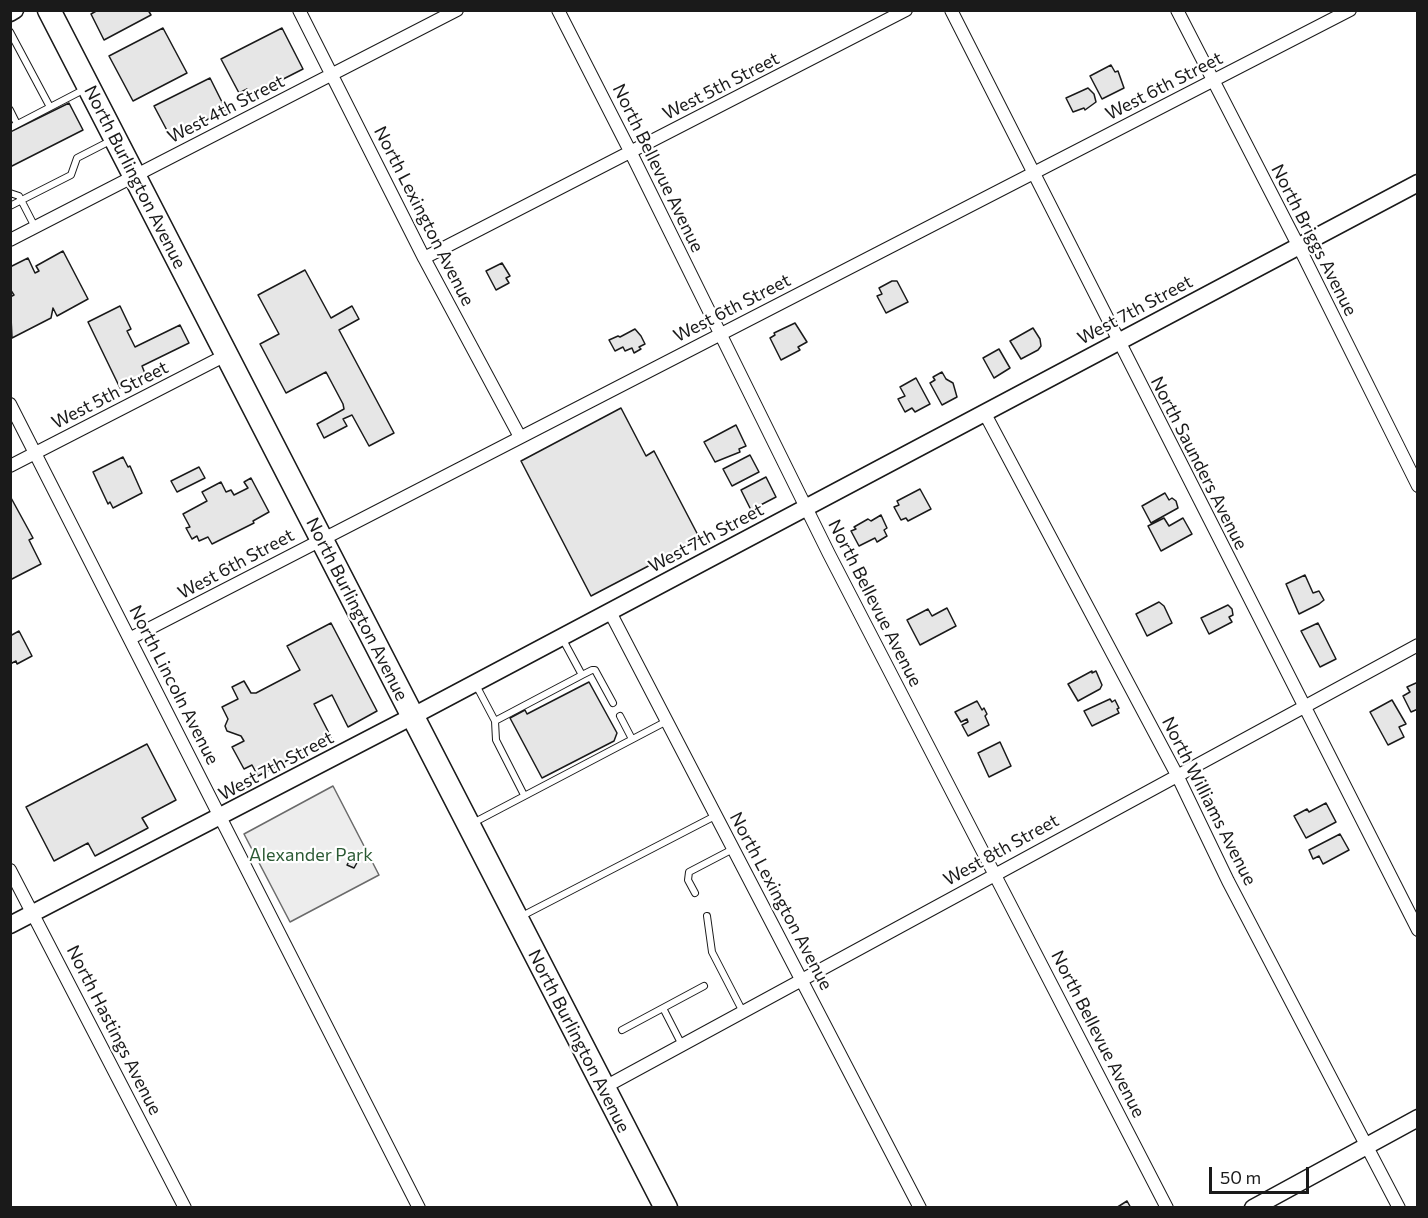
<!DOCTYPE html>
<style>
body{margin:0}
#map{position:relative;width:1428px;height:1218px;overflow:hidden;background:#fff;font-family:Commissioner,sans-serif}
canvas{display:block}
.frame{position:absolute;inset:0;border:12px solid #1a1a1a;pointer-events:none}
.scale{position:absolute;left:1209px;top:1167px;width:100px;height:27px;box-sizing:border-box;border:3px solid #1a1a1a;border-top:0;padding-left:8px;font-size:18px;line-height:21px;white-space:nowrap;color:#1a1a1a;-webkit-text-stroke:4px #fff;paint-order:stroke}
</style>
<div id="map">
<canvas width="1428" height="1218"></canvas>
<div class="frame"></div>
<div class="scale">50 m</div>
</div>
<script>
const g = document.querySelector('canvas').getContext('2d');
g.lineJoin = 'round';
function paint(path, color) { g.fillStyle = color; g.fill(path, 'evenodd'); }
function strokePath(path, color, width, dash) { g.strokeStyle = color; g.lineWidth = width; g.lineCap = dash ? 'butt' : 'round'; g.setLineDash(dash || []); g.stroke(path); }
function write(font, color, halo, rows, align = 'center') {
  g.font = font + ' Commissioner,sans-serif'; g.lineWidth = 4.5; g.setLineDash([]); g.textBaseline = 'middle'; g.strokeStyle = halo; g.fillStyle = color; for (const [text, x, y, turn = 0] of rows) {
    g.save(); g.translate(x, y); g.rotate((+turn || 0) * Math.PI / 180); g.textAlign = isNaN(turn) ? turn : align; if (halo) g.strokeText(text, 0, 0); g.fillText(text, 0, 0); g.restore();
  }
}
const green = new Path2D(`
 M333 786 379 875 290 922 244 834Z`);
paint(green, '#ededed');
strokePath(green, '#6a6a6a', 1.5);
const building = new Path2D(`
 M98 10H148L151 15 104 40 91 14Z
 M163 28 187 73 133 101 109 56Z
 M282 28 303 69 250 96 247 89 239 93 221 59Z
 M1111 65 1115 72 1118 71 1124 88 1102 99 1090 76Z
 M210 78 226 110 171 138 154 106Z
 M1088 88 1094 94 1096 102 1085 110 1084 108 1073 112 1066 98Z
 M69 103 83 130 10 167V132Z
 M63 251 88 299 57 316 53 308 51 318 12 338 10 297 14 295 10 289V267L28 258 35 273 39 271 36 266Z
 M502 263 510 276 506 278 509 283 496 290 486 271Z
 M305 270 331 318 352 306 359 319 339 330 394 433 369 446 352 415 343 419 347 426 324 438 317 424 344 409 343 404 326 372 286 393 260 344 279 334 258 295Z
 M892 281H897L908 302 886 313 877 296 882 294 879 288Z
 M120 306 131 329 127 331 135 347 180 325 189 343 142 366 146 376 120 388 88 322Z
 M795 323 807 342 798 347 800 350 781 360 770 338 775 335 774 333Z
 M1033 328 1040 339 1041 346 1038 350 1021 359 1010 341Z
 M635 329 641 336 645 344 639 347 641 349 634 353 632 348 625 351 623 347 615 351 609 340 618 336 620 337Z
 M999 349 1010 368 994 378 983 358Z
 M942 372 946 379 953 383 957 397 942 405 930 383 935 380 933 377Z
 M916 378 930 404 915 412 912 408 905 412 898 399 905 396 900 387Z
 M621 408 646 456 654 451 700 539 591 596 521 461Z
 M736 425 746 446 739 449 740 452 715 462 704 442Z
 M750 455 759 472 732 486 723 469Z
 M123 457 128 467 130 466 142 493 113 508 110 502 108 504 93 472Z
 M199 467 205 478 177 492 171 481Z
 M766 477 776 497 751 510 741 490Z
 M251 478 269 512 253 521 254 523 212 544 208 537 199 541 197 536 192 539 186 528 190 527 183 514 207 501 202 492 221 482 226 492 231 490 234 495 248 488 244 482Z
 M920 489 931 509 908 521 906 518 901 520 894 507 899 505 897 501Z
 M1165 493 1169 500 1172 498 1176 501 1178 508 1151 523 1142 506Z
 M10 496 33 538 29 540 41 564 10 580Z
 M881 515 887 528 884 530 887 536 877 542 875 538 859 546 851 531 856 529 854 527 868 519 871 521Z
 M1164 518 1169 526 1183 518 1192 534 1161 551 1148 526Z
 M1305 575 1313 593 1319 591 1324 600 1319 604 1299 614 1286 584Z
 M1159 602 1164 606 1172 623 1147 636 1136 614Z
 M1228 605 1232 609 1233 615 1229 617 1232 622 1209 634 1201 618Z
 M947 608 956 626 920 645 907 620 928 609 932 616Z
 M331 623 377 711 348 727 332 695 314 704 331 737 258 776 252 765 244 769 232 747 244 741 241 736 227 731 225 726 228 719 222 707 238 699 232 687 244 681 251 693H256L300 670 287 646Z
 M1318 623 1336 659 1320 667 1301 631Z
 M19 631 32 656 17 664 16 661 10 664V636Z
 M1092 671V673L1096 671 1102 685 1100 689 1078 701 1068 684Z
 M589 682 617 733 614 741 542 778 510 718 525 710 527 714Z
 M1416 683 1418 685V709L1411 712 1403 696 1410 692 1407 687Z
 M1110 699 1112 702 1115 700 1119 708 1117 709 1119 713 1092 726 1084 711Z
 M1392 700 1406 724 1399 727 1404 737 1388 745 1370 712Z
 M977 701 982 710 984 708 987 714 985 716 989 725 968 736 962 725 968 722 967 719 961 722 955 712Z
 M1000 742 1011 766 989 777 978 753Z
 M147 744 176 800 142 818 148 828 95 856 88 843 54 861 26 807Z
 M1326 803 1336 822 1306 838 1294 816 1307 809 1309 812Z
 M1340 834 1349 850 1323 864 1319 856 1313 859 1309 850Z
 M352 856 359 859 354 868 347 865Z
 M1127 1201 1131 1208H1116Z`);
paint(building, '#e6e6e6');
strokePath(building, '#1a1a1a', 1.5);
const lane = new Path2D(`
 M10 32 50 107
 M10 110 17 124
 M10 128 85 89
 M10 193 19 196 35 227
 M10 206 71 175 77 158 112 140
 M582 675 592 670H595L613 703
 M476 685 495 721 582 675 562 638
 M620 716 632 739
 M495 721 496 740 524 795
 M473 823 667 721
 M695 893 688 880 689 872 733 849
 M522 916 715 816
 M707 916 712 952 743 1012
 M622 1030 663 1008
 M682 1045 663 1008 704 986`);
const street = new Path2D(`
 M299 10 424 258 520 437
 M558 10 631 153 829 554 1167 1208
 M951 10 1418 930
 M1177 10 1299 247 1418 486
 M10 240 457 10
 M424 258 906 10
 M10 404 419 1208
 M984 412 1177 775 1228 881 1399 1208
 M10 466 226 355
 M610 612 920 1208
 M131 638 1350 10
 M10 870 185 1208
 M603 1088 1418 645`);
const secondary = new Path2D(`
 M10 13 15 10
 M10 925 413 716 1418 183
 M1253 1208 1418 1118`);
const highway = new Path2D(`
 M49 10 666 1208`);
strokePath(lane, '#1a1a1a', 8);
strokePath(street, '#1a1a1a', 14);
strokePath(secondary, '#1a1a1a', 19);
strokePath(highway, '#1a1a1a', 25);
strokePath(lane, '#fff', 6);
strokePath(street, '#fff', 12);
strokePath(secondary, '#fff', 16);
strokePath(highway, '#fff', 22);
write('18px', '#1a1a1a', '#fff', [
 ["West 5th Street",721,86,-27],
 ["West 6th Street",1164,86,-27],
 ["West 4th Street",226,109,-27],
 ["North Bellevue Avenue",658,168,64],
 ["North Burlington Avenue",135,177,63],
 ["North Lexington Avenue",424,216,63],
 ["North Briggs Avenue",1314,240,63],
 ["West 6th Street",732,308,-27],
 ["West 7th Street",1135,310,-28],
 ["West 5th Street",110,395,-27],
 ["North Saunders Avenue",1199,463,63],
 ["West 7th Street",706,538,-28],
 ["West 6th Street",236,564,-28],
 ["North Bellevue Avenue",875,603,63],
 ["North Burlington Avenue",357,609,63],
 ["North Lincoln Avenue",174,685,63],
 ["West 7th Street",276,766,-28],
 ["North Williams Avenue",1209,801,63],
 ["West 8th Street",1001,850,-29],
 ["North Lexington Avenue",781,901,62],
 ["North Hastings Avenue",114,1030,63],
 ["North Bellevue Avenue",1098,1034,63],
 ["North Burlington Avenue",579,1041,63]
]);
write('18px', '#2b5a34', '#fff', [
 ["Alexander Park",311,855]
]);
</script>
